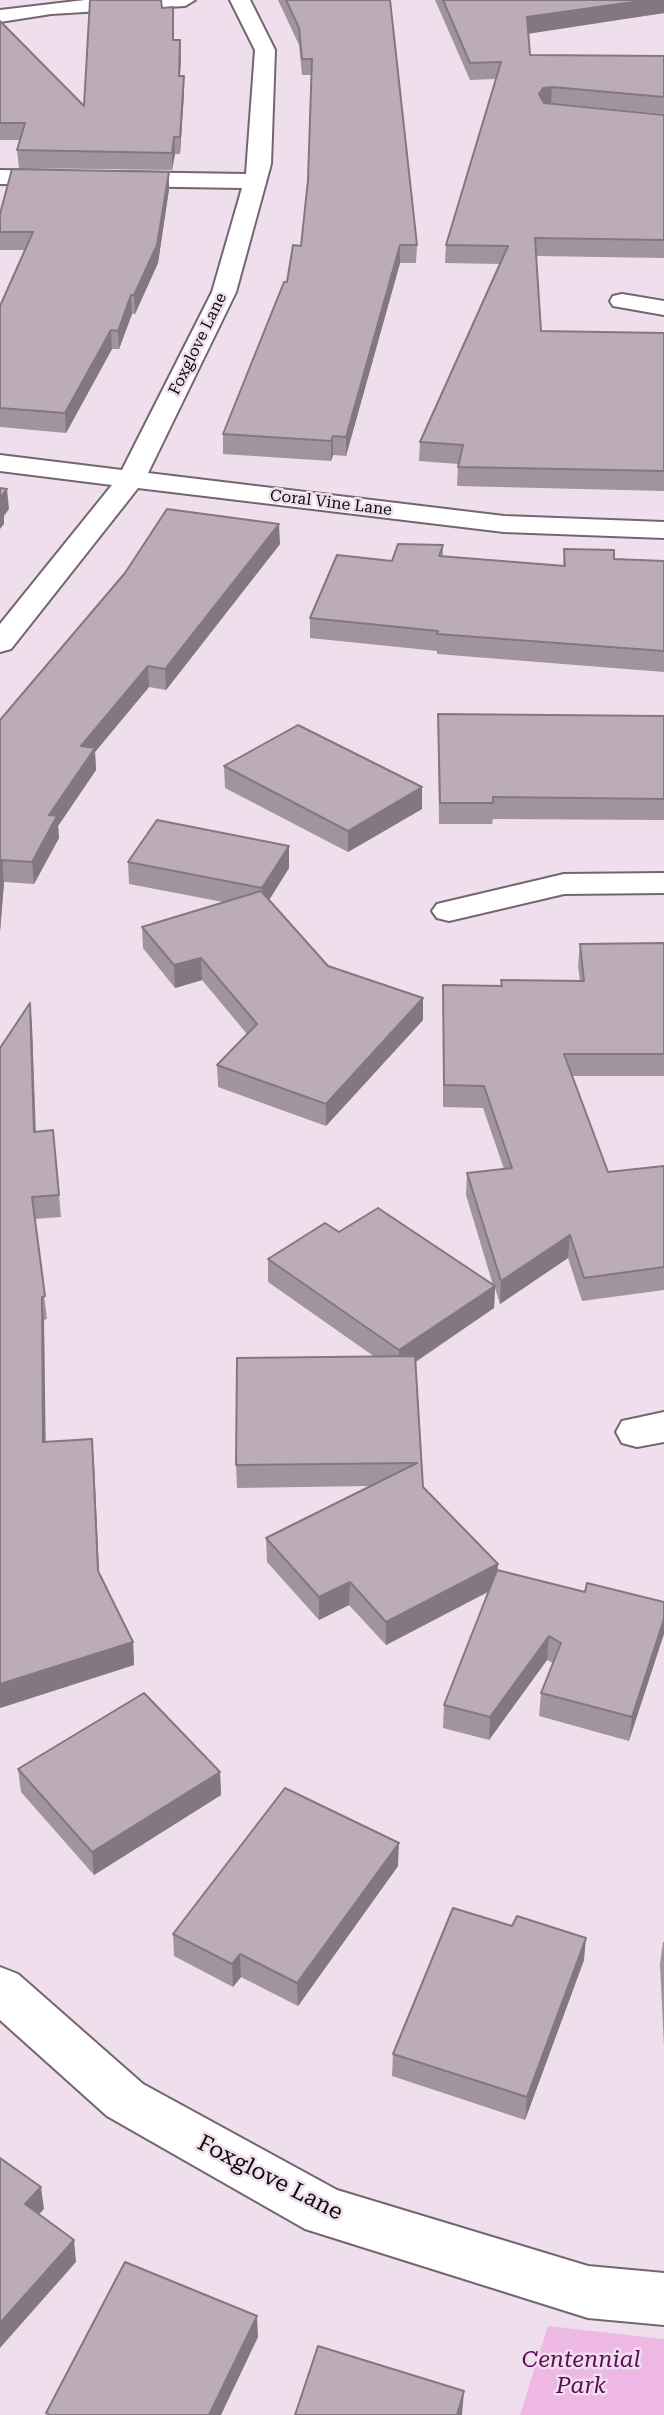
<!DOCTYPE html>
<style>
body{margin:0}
canvas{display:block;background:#efdfec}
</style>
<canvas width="664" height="2415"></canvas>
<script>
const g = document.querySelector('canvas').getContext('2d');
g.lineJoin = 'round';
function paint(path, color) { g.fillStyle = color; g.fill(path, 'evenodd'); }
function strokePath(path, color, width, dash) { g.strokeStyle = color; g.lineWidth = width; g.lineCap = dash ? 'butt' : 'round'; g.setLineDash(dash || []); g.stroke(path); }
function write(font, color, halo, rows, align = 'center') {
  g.font = font + ' "Roboto Serif",serif'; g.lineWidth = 5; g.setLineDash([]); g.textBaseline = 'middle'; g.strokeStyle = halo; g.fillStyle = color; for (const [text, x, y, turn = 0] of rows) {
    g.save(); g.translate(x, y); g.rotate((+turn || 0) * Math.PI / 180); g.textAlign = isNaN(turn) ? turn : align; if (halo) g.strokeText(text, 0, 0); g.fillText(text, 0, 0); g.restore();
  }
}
paint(new Path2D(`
 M548 2326 664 2339V2415H520Z`), '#eeb8e4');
const minor = new Path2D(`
 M85 0H195L185 6 51 14 0 22V10Z
 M230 0H250L275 50 271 164 236 292 148 473 504 516 664 522V538L504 532 138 488 11 649 0 652V624L112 485 0 471V455L122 470 212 292 242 188 118 186 107 179 118 172 246 174 255 50Z
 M0 170 61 171 72 178 61 185 0 184Z
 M622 294 664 301V315L613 306 610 301 613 296Z
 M664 873V893L564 894 449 921 437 918 432 911 437 904 564 874Z
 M664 1412V1442L637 1447 622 1443 616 1432 622 1421Z
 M0 1967 18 1974 143 2084 337 2190 588 2266 664 2273V2325L588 2318 305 2229 107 2116 0 2020Z`);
strokePath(minor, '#746671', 4);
paint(minor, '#fff');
paint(new Path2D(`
 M278 0H390L417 245 416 263H400L346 456 333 455 331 461 223 454V434L301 246 308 180 312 75H302L299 45Z
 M435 0H664V13L528 33 530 55 664 56V114L551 103 664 115V258L536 256 541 331 664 333V491L457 486 458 464 419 461 420 442 500 264 445 263 446 245 496 79 470 80Z
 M162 8 174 24V40L181 57 180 76H184V93L180 154H175L172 170 19 168 17 150 20 140H0V21L84 106Z
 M169 172V189L158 263 135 314H132L119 349H112L66 433 0 427V306L25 250H0V214Z
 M280 544 166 690 149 687 95 752 96 770 58 826 59 838 34 884 4 882 0 932V720Z
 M443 545V557L563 566 564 549 614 559 664 561V672L437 654V651L310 638V618L392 561Z
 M438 714 664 716V820L493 819 492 824H439Z
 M224 766 422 809 348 852 225 788Z
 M289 846V868L269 900 328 966 423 1020 326 1126 218 1087 217 1065 247 1034 202 980 175 988 143 948 142 927 223 902 129 884 128 862Z
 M664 943V1076H572L608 1172 664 1166V1290L582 1301 568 1258 500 1304 495 1288 494 1308 416 1362 423 1487 498 1564V1570L585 1592 664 1602 629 1741 539 1716 541 1693 553 1663 547 1660 489 1740 443 1728 444 1705 488 1592 386 1645 349 1605 319 1620 267 1562 266 1538 370 1486 237 1488 236 1465 375 1357 268 1282V1259L339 1232 493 1285 466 1195 467 1173 504 1169 483 1108 443 1107V985L501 986V980L580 981 578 966 580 944Z
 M30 1003 32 1026 36 1132 53 1130 61 1217 35 1219 47 1319 44 1320 45 1442 92 1439 99 1573 133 1642 134 1665 0 1708Z
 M18 1769 220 1772 221 1795 94 1875 21 1792Z
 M398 1866 298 2006 241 1977 233 1987 174 1956 173 1934Z
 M663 1942H664V2047L660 1964Z
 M584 1960 525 2120 392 2076 393 2054Z`), '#a1949e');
paint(new Path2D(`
 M647 0H664V13L527 34V17Z
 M180 40 181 57 179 93V76Z
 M184 76V93L180 154V137Z
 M552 87 551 103 543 104 539 94 543 88Z
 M174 137 175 154 172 170V153Z
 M169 172V189L158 263 135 314 134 295Z
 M400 245V263L346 456V437Z
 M131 295 132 314 119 349 118 331Z
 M111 330 112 349 66 433 65 413Z
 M333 436V455L331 461V441Z
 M7 489 9 509 4 516V524L0 529V498Z
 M279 524 280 544 166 690 165 669Z
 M148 666 149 687 95 752 96 770 58 826 59 838 34 884 32 862 49 815 81 746Z
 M422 787V809L348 852V831Z
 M289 846V868L263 910 262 888Z
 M2 860 4 882 0 932V887Z
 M201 958 202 980 175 988 174 965Z
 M423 998V1020L326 1126V1104Z
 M30 1003 32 1026 36 1154 34 1132Z
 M570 1235 568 1258 500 1304 501 1281Z
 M495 1286 494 1308 398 1373 399 1350Z
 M42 1297 44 1320 46 1465 43 1442Z
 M92 1439 94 1462 100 1594 98 1571Z
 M498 1564 497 1587 386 1645V1622Z
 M350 1582 349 1605 319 1620V1597Z
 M664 1619V1634L629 1741 632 1717Z
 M549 1636 547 1660 489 1740 490 1717Z
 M133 1642 134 1665 0 1708V1684Z
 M220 1772 221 1795 94 1875 92 1852Z
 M399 1843 398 1866 298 2006 297 1983Z
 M586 1938 584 1960 525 2120 527 2097Z
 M240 1954 241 1977 233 1987 232 1964Z
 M41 2187 44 2209 28 2226 25 2204Z
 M74 2240 76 2262 0 2348V2323Z
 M257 2316 258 2337 221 2415H209Z
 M464 2391 462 2415H457Z`), '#837881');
const building = new Path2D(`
 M90 0H161L162 8 173 7V40H180L179 76H184L180 137H174L172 153 17 150 25 123H0V21L84 106Z
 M286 0H390L417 245H400L346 437 333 436 331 441 223 434 284 282H287L293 245 301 246 308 180 312 59H302L299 28Z
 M443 0H647L527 17 530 55 664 56V97L552 87 543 88 539 94 544 103 664 115V240L535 238 541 331 664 333V471L458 467 463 445 420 442 508 246 446 245 501 62 470 63Z
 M12 169 169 172 157 245 134 295H131L118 331 111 330 65 413 0 408V306L33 232H0V214Z
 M0 488 7 489 0 498Z
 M167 509 279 524 165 669 148 666 81 746 95 748 49 815 57 816 32 862 2 860 0 887V720L125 573Z
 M398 544 443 545 439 556 565 566 564 549 614 550V559L664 561V651L437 634 438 631 310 618 337 555 392 561Z
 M438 714 664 716V799L493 797V803H440Z
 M298 725 422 787 348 831 224 766Z
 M157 820 289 846 262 888 128 862Z
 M261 891 328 966 423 998 326 1104 217 1065 257 1024 201 958 174 965 142 927Z
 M664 943V1054H564L608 1172 664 1166V1267L584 1278 570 1235 501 1281 467 1173 512 1168 484 1086 444 1085 443 985 502 986 501 980 584 981 580 944Z
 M30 1003 34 1132 53 1130 59 1195 32 1197 45 1296 42 1297 43 1442 92 1439 98 1571 133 1642 0 1684V1048Z
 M378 1208 495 1286 399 1350 268 1259 325 1223 339 1232Z
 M415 1356 423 1487 498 1564 386 1622 350 1582 319 1597 266 1538 417 1463 236 1465 237 1358Z
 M497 1570 585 1592 587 1583 664 1602V1619L632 1717 541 1693 561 1643 549 1636 490 1717 444 1705Z
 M144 1693 220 1772 92 1852 18 1769Z
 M285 1788 399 1843 297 1983 240 1954 232 1964 173 1934Z
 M453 1908 512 1926 517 1916 586 1938 527 2097 393 2054Z
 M0 2158 41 2187 25 2204 74 2240 0 2323Z
 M125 2262 257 2316 209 2415H50L46 2413Z
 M318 2346 464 2391 457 2415H295Z`);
paint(building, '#bbacb8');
strokePath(building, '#837881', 2);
write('16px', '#0f0a0e', '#efdfec', [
 ["Foxglove Lane",198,344,-64],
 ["Coral Vine Lane",331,503,7]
]);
write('23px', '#0f0a0e', '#efdfec', [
 ["Foxglove Lane",270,2178,27]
]);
write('italic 23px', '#5e0b57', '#efdfec', [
 ["Centennial",581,2360],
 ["Park",581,2386]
]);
</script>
